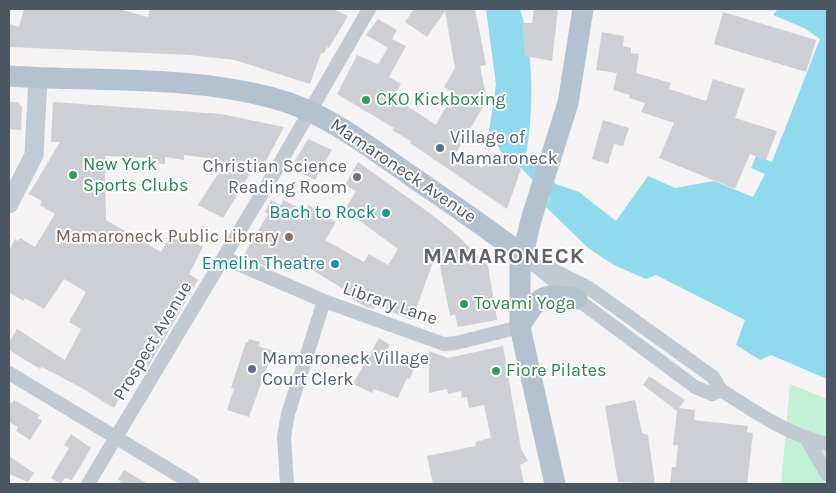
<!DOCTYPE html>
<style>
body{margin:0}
#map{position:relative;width:836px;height:493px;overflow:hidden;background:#f5f3f3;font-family:Karla,sans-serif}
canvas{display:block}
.frame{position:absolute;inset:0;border:10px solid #4a5661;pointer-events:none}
</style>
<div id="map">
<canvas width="836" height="493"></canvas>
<div class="frame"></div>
</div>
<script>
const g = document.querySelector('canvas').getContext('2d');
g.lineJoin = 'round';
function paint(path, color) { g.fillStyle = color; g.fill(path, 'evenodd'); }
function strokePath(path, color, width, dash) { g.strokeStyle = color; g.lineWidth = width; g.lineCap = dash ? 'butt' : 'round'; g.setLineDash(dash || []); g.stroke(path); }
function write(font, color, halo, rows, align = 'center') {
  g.font = font + ' Karla,sans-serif'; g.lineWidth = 4; g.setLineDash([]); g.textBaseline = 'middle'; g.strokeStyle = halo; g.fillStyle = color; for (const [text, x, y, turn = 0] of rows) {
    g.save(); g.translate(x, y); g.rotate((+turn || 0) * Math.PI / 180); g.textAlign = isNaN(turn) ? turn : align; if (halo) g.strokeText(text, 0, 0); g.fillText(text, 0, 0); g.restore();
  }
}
paint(new Path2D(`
 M790 384 827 399V484H781Z`), '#c3f1d5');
paint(new Path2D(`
 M486 9H520C534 52 534 110 526 155L556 184 579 192 616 221 648 176 675 188 714 181 753 197 765 174 751 168 756 156 772 162 820 39 804 28 773 15 778 9H827V379L771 355 760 360 736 345 745 320 656 275 646 279 614 265 588 248 546 207 550 197 521 168 504 157 489 131 496 85Z`), '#90daee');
paint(new Path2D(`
 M24 9H119L148 17 150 9H333L348 16 329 48 327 47 324 53H321L310 84 235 60 190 55 9 47V24L19 27Z
 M414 9H475L486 65 480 66 487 100 456 153 482 168 488 153 503 157 521 169 507 209 410 143 411 141 392 130 394 128 337 94 357 55 378 64 388 48 366 35 378 19 397 30 392 39 406 46 389 77 401 84 394 97 436 125 453 93 444 87 455 68 445 11 427 37 405 22Z
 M534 9H558L552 61 525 56 522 23H532Z
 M723 12 816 40 806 72 714 44Z
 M602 32 624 36 623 46 631 48V53L639 54 636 73 671 83 669 89 706 101 713 79 745 89 735 118 777 131 766 160 750 154 735 189 659 158 674 123 641 112 645 103 629 98 630 95 613 90 617 73 596 70Z
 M9 102H18L22 107 21 130 9 129Z
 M53 102 221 114 284 127 259 174 251 172 223 218 198 205 223 166 216 164V159L184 155V160L165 157V164L151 163 152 158 105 156 106 220 161 252 173 230 203 247 189 274 198 280 148 367 139 362 114 408 80 387 42 367 40 369 9 350V342L17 329 65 360 81 329 69 322 86 292 64 279 44 309 25 298 23 301 9 292V250L15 239 18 241 20 238 35 247 55 214 40 205 42 201 29 194 60 142H51Z
 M603 120 629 128 623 146 614 144 608 164 592 159Z
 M308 139 332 150 315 180 291 167Z
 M358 162 431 214 457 235 488 266 497 320 458 327 455 314 450 316 437 251 412 320 375 306 373 309 364 306 343 294 345 290 309 268 307 271 298 265 294 271 271 258 266 267 244 255 250 244 248 243 255 231 257 233 268 214 265 212 271 200 281 205 283 200 299 208 302 206 306 209 309 205 336 222 325 240 364 262 369 254 388 265 398 249 345 210 356 191 345 185Z
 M379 338 390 345 387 351 416 363 410 379 407 378 398 398 374 389 372 393 353 384Z
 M249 339 260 342 258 346 273 351 249 417 227 410 234 389 231 388 246 342 248 343Z
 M503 346 521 449 528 461 520 465 524 484H433L427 456 476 446 475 442 491 438 484 405 469 408 467 397 462 398 461 391 448 394 447 389 429 393V351L448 358Z
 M649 376 685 400 679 408 695 410 694 420 748 426 747 432 753 433 747 484H670L672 467H676L678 445H673L677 411 643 385Z
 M14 400 40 415 38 418 42 421 30 440 16 431 18 427 9 422V401L12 403Z
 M635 400 642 433 648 435 655 484 618 482 605 406Z
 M71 434 91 448 72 480 65 478 61 484 51 478 69 448 64 445Z
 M9 456 34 473 28 482 9 474Z
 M124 470 148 484H119L121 481 118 480Z`), '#cdcfd5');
strokePath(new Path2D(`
 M522 255 577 299 695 387 712 394 721 390
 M224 258 324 301 444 344 456 343 520 327
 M545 266 589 288 713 377 721 390
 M9 373 193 484
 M721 390C754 411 788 435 827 444
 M807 440 827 474
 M88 484 273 175 369 9
 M287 484 284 437 288 414 324 301`), '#c1cad2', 14);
strokePath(new Path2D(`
 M9 204 34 155 38 78`), '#c1cbd6', 19);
strokePath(new Path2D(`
 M9 76C96 82 187 75 273 98 326 112 369 147 414 178 450 203 486 227 522 255
 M520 326C538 297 542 291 577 299
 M555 484 520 327V266L531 220 568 103 583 9`), '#b3c2d1', 21);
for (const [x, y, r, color] of [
 [366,100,5,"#2e9e5b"],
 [440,148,5,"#5c6f8a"],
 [73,175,5,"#2e9e5b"],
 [357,177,5,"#6b7280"],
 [386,213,5,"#0f9aa8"],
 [289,237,5,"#8d6e63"],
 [335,264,5,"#0f9aa8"],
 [464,304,5,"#2e9e5b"],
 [252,369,5,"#5c6f8a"],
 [496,371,5,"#2e9e5b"]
]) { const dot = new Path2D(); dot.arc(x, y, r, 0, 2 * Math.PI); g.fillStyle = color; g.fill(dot); strokePath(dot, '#fff', 2); }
write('18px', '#27864d', '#fff', [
 ["CKO Kickboxing",376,100],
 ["New York",83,165],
 ["Sports Clubs",83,186],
 ["Tovami Yoga",474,304],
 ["Fiore Pilates",506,371]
], 'left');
write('18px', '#4e5e75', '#fff', [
 ["Village of",450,138],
 ["Mamaroneck",450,159],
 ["Mamaroneck Village",262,359],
 ["Court Clerk",262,380]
], 'left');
write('18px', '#5b616d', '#fff', [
 ["Christian Science",347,167],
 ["Reading Room",347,188]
], 'right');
write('18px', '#4a5661', '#fff', [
 ["Mamaroneck Avenue",403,171,34],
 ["Library Lane",390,304,19],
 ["Prospect Avenue",153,341,-59]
]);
write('18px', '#0d838f', '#fff', [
 ["Bach to Rock",376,213],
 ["Emelin Theatre",325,264]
], 'right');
write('18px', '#785e54', '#fff', [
 ["Mamaroneck Public Library",279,237]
], 'right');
g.letterSpacing = '1px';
write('bold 22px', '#5f6368', '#fff', [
 ["MAMARONECK",504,257]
]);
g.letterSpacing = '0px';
</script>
